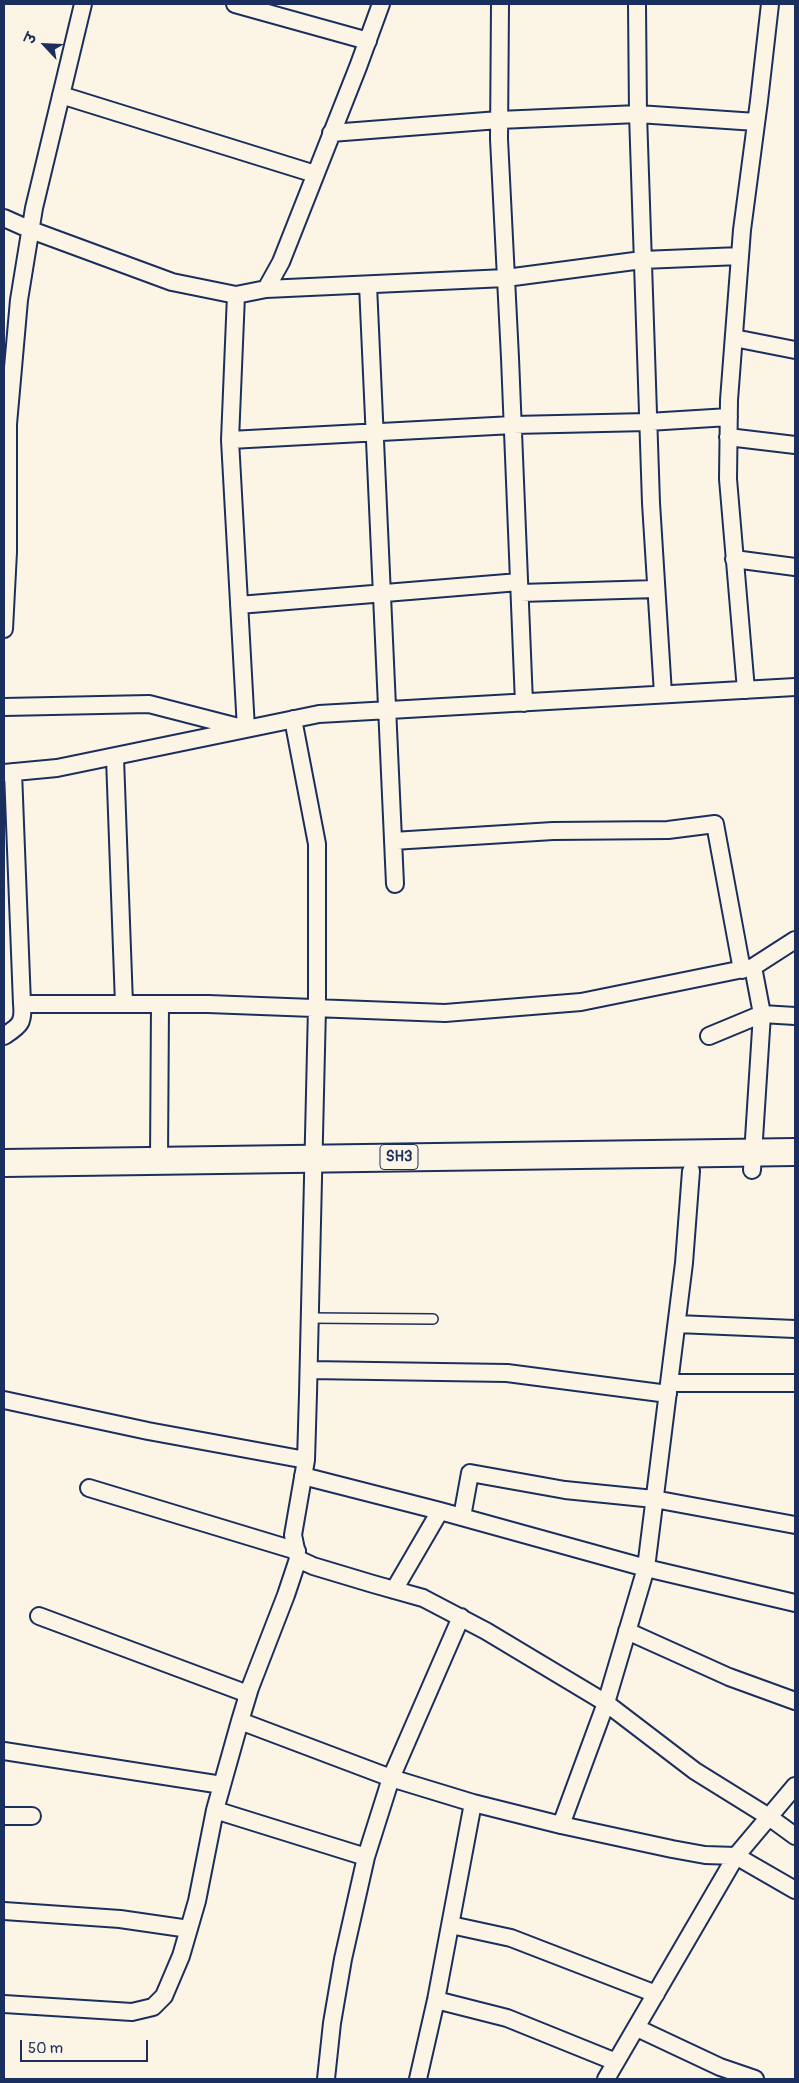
<!DOCTYPE html>
<meta charset="utf-8">
<style>
body{margin:0}
#map{position:relative;width:799px;height:2083px;overflow:hidden;background:#fcf5e5;font-family:Pangolin,"Playpen Sans Deva",sans-serif}
canvas{display:block}
.frame{position:absolute;inset:0;border:5px solid #1b2f5e;pointer-events:none}
.north{position:absolute;left:20px;top:20px;width:50px;height:50px;-webkit-text-stroke:4px #fcf5e5;paint-order:stroke;rotate:295deg;font-size:14px;font-weight:700;line-height:20px;text-align:center;color:#1b2f5e}
.north::after{content:'';display:block;margin:auto;width:18px;height:22px;background:#1b2f5e;clip-path:polygon(50% 0,100% 100%,50% 72%,0 100%)}
.scale{position:absolute;left:20px;top:2040px;width:128px;height:22px;box-sizing:border-box;border:2px solid #1b2f5e;border-top:0;padding-left:6px;font-size:15px;line-height:18px;white-space:nowrap;color:#1b2f5e;-webkit-text-stroke:4px #fcf5e5;paint-order:stroke}
</style>
<div id="map">
<canvas width="799" height="2083"></canvas>
<div class="frame"></div>
<div class="north">उ</div>
<div class="scale">50 m</div>
</div>
<script>
const g = document.querySelector('canvas').getContext('2d');
g.lineJoin = 'round';
function strokePath(path, color, width, dash) { g.strokeStyle = color; g.lineWidth = width; g.lineCap = dash ? 'butt' : 'round'; g.setLineDash(dash || []); g.stroke(path); }
function write(font, color, halo, rows, align = 'center') {
  g.font = font + ' Pangolin,sans-serif'; g.lineWidth = 4.5; g.setLineDash([]); g.textBaseline = 'middle'; g.strokeStyle = halo; g.fillStyle = color; for (const [text, x, y, turn = 0] of rows) {
    g.save(); g.translate(x, y); g.rotate((+turn || 0) * Math.PI / 180); g.textAlign = isNaN(turn) ? turn : align; if (halo) g.strokeText(text, 0, 0); g.fillText(text, 0, 0); g.restore();
  }
}
const service = new Path2D(`
 M309 1318 433 1319`);
const minor = new Path2D(`
 M235 4 368 41
 M500 4 499 139 510 358 524 703
 M637 4 638 114 651 503 663 694
 M61 95 315 174
 M331 133 499 120 638 114 756 122
 M4 218 31 230 172 282 236 295 230 440 246 729 149 704 4 707
 M368 285 395 884
 M266 289 506 278 642 260 740 256
 M236 295 266 289 281 262 358 67 381 4
 M734 338 795 350
 M728 437 795 445
 M230 440 513 425 648 422 729 417
 M734 559 795 567
 M520 593 656 589
 M239 605 519 582
 M4 629 8 552V424L19 300 34 208 83 4
 M746 690 728 479 729 400 742 230 759 101 770 4
 M115 758 124 1004
 M13 772 22 1004H208L445 1013 581 1002 753 967 795 940
 M4 773 57 768 319 714 795 687
 M393 841 553 831 668 830 715 824 742 970
 M4 1036C19 1026 24 1024 22 1004
 M709 1036 762 1014 795 1016
 M159 1161 160 1004
 M752 1170 762 1014 753 967
 M677 1324 795 1329
 M309 1370 507 1373 668 1394
 M669 1383H795
 M4 1400 148 1431 306 1460
 M303 1476 440 1511 646 1568 795 1603
 M89 1488 297 1551
 M462 1517 470 1473 565 1490 654 1499 795 1525
 M298 1559 313 1566 373 1584 423 1598 486 1631 606 1703 695 1771 769 1817 795 1836
 M394 1590 440 1511
 M39 1616 248 1694
 M627 1631 729 1677 795 1701
 M240 1721 391 1778 473 1803 561 1825 672 1849 705 1855 736 1856 795 1890
 M4 1751 222 1785
 M215 1810 366 1857
 M4 1816H32
 M561 1825 606 1703 646 1568 684 1263 691 1171
 M4 1911 120 1919 189 1929
 M451 1925 511 1938 656 1994
 M436 2000 507 2018 616 2062
 M4 2004 132 2012 153 2007 164 1996 181 1956 197 1901 215 1810 240 1721 250 1688 286 1595 298 1559 293 1535 306 1460 308 1394 317 1007V844L293 719
 M637 2028 720 2067 755 2079
 M326 2079 332 2023 343 1959 366 1857 391 1778 461 1617
 M418 2079 436 2000 473 1803
 M606 2079 736 1856 795 1786`);
const primary = new Path2D(`
 M4 1163 795 1152`);
strokePath(service, '#1b2f5e', 12);
strokePath(minor, '#1b2f5e', 20);
strokePath(primary, '#1b2f5e', 30);
strokePath(service, '#fcf5e5', 9);
strokePath(minor, '#fcf5e5', 16);
strokePath(primary, '#fcf5e5', 26);
for (const [x, y, w] of [
 [399,1157,38]
]) { const box = new Path2D(); box.roundRect(x - w / 2, y - 12.5, w, 25, 4); g.fillStyle = '#fcf5e5'; g.fill(box); strokePath(box, '#1b2f5e', 1); }
write('bold 15px', '#1b2f5e', null, [
 ["SH3",399,1157]
]);
</script>
